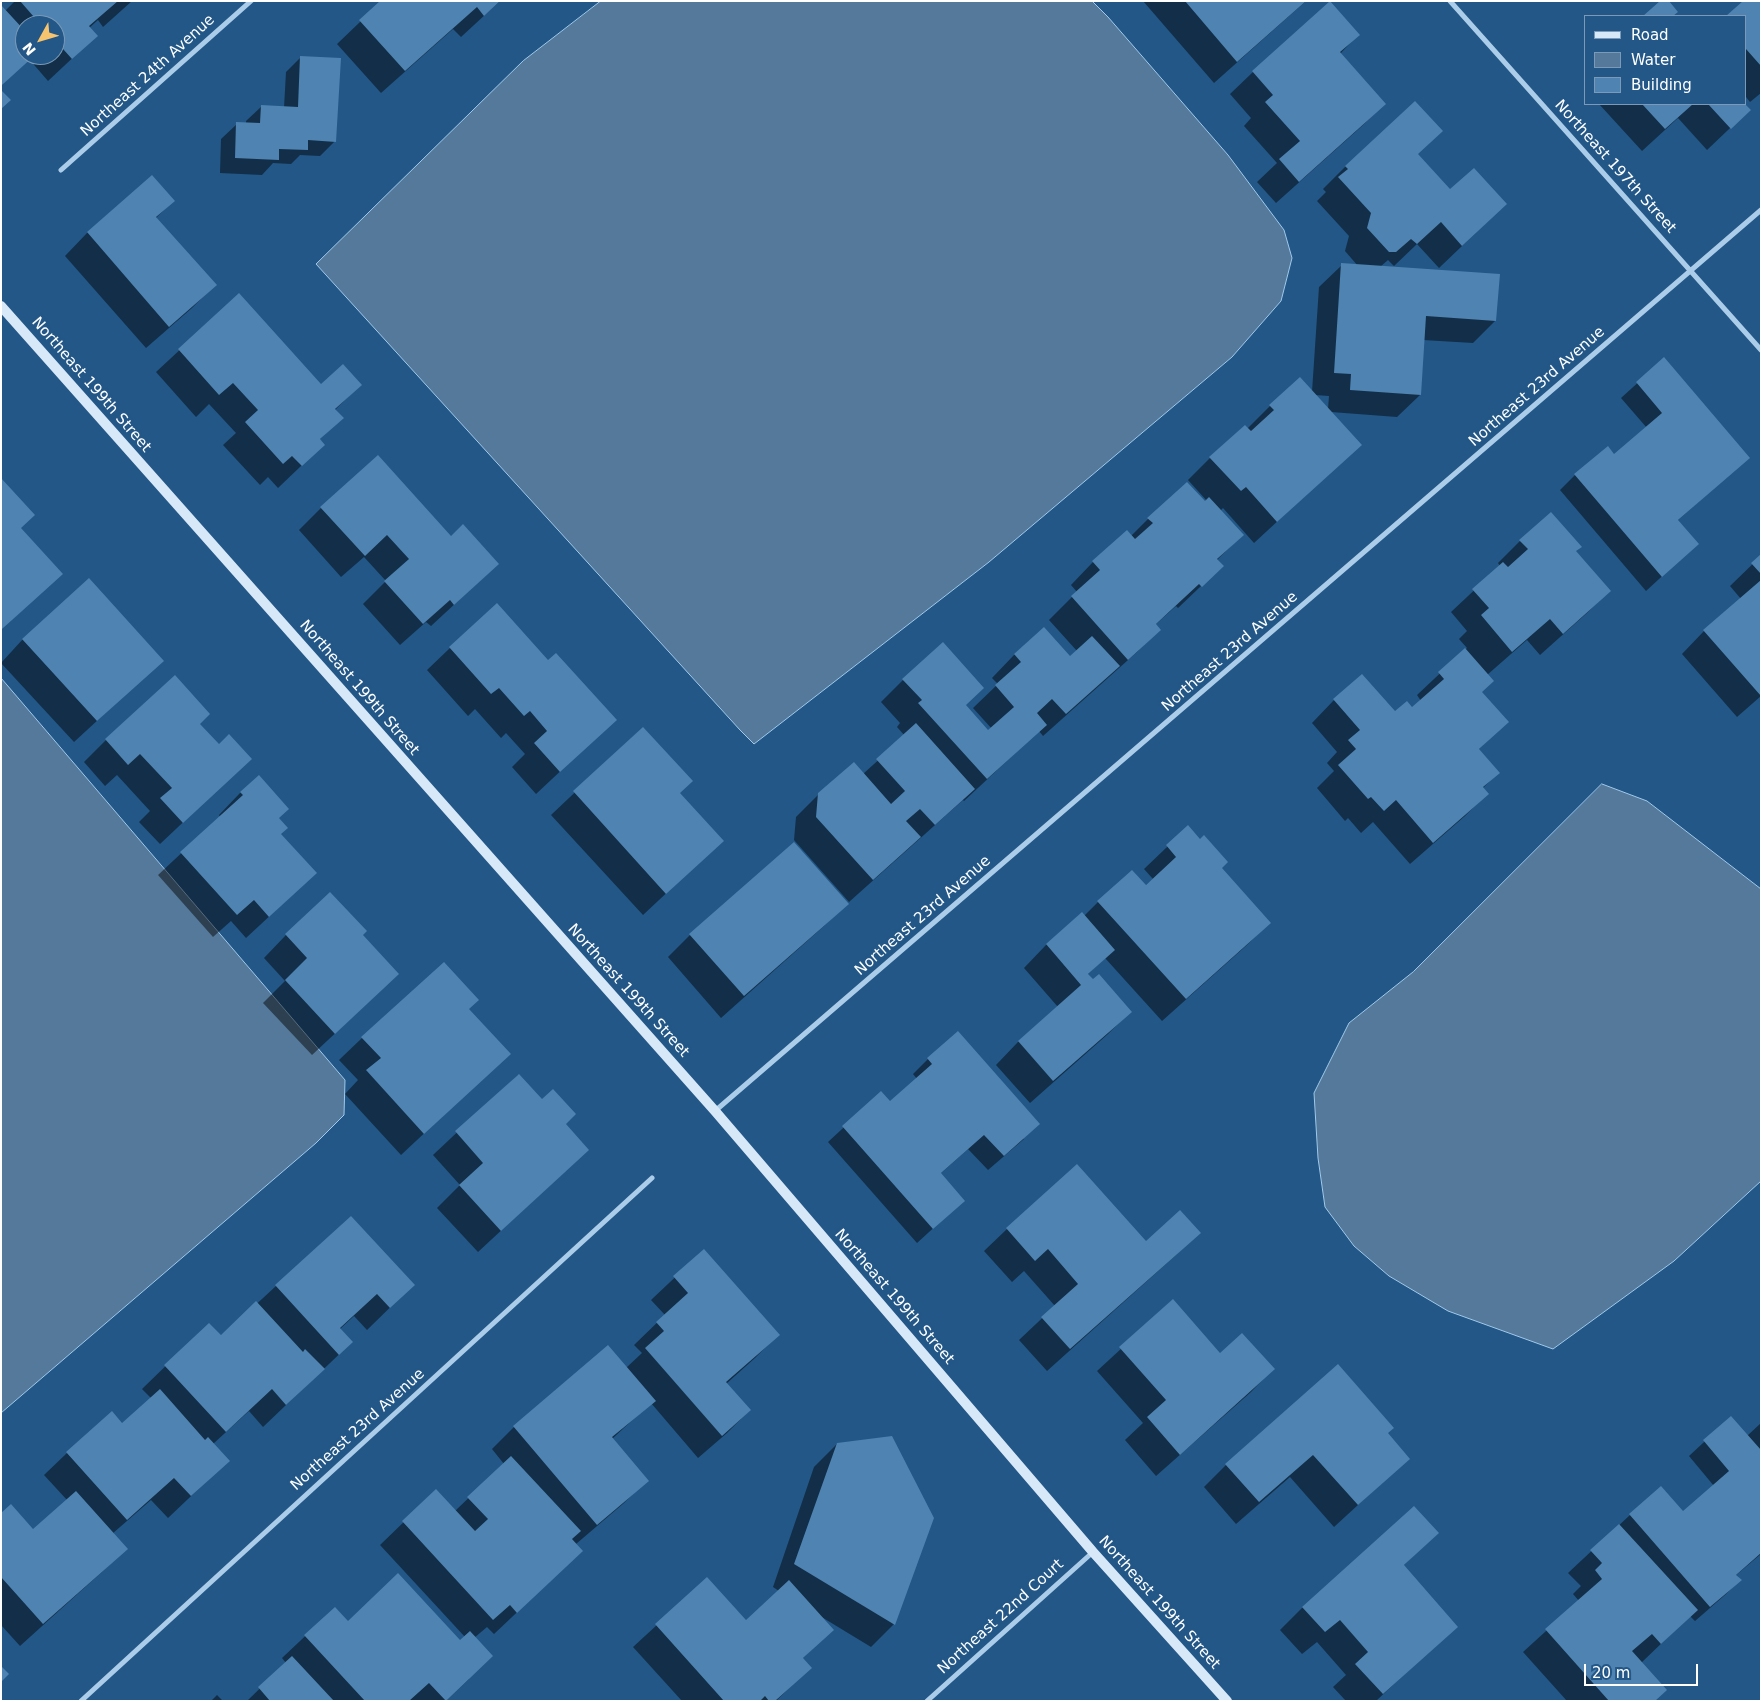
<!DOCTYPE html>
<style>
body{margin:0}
#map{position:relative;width:1762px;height:1702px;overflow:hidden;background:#225787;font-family:"DejaVu Sans",sans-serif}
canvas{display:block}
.frame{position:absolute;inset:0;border:2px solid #fff;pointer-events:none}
.legend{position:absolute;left:1584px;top:15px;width:162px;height:90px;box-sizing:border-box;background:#225787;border:1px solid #7a9ab7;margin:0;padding:6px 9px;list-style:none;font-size:15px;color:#fff}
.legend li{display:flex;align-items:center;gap:10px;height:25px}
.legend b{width:25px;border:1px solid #7a9ab7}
.north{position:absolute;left:15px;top:15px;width:50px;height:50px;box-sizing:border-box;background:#225787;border:1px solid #7a9ab7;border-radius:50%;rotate:231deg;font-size:14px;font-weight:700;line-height:20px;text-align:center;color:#fff}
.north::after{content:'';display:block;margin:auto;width:18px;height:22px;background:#f6c36e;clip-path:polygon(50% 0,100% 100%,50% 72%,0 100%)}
.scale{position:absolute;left:1584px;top:1664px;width:114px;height:22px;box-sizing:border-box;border:2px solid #fff;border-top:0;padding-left:6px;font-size:15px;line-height:18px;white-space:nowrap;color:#fff;-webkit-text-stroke:4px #225787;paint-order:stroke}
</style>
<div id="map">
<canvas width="1762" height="1702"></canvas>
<div class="frame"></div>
<ul class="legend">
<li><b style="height:6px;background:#d7e8f8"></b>Road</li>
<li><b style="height:14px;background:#54799b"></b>Water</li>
<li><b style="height:14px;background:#4f83b1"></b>Building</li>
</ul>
<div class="north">N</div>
<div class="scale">20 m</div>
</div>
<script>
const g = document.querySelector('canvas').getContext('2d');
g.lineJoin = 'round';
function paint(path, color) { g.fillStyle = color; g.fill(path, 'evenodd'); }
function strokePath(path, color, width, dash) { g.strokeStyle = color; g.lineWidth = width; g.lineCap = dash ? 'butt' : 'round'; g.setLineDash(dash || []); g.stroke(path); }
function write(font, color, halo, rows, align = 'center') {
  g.font = font + ' "DejaVu Sans",sans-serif'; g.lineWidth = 5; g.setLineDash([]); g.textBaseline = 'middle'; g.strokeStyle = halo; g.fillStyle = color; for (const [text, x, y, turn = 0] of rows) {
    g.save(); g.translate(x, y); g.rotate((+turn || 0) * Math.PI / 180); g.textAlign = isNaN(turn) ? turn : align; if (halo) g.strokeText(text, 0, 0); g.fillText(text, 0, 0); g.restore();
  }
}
const water = new Path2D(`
 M601 1H1092L1108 17 1228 155 1284 230 1292 258 1281 301 1232 357 989 562 754 744 740 730 316 264 523 61Z
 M1 678 345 1080 344 1115 316 1143 1 1413Z
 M1602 784 1647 801 1761 889V1181L1674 1261 1553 1349 1448 1311 1389 1276 1354 1246 1325 1207 1318 1158 1314 1093 1349 1023 1413 972Z`);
paint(water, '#54799b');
strokePath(water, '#a0c9eb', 1);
paint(new Path2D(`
 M15 1H132L103 27 98 20 89 28 96 36 48 81 29 59 1 86V7L5 11ZM25 25H55V55H25Z
 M382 1H500L461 37 453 29 381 93 337 44Z
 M1143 1H1306L1214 83Z
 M1745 1H1761V93L1750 102 1746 97V16H1728Z
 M1358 35 1340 54 1384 104 1362 126 1276 203 1257 182 1277 163 1244 126 1251 118 1230 94 1253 72Z
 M301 57 335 141 320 156 300 155 291 164 273 163 262 175 220 173 221 139 237 124H246V121L262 106 284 108 286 72Z
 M1415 102 1417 155 1450 191 1506 204 1439 268 1417 244 1394 266 1388 260 1380 267 1495 321 1473 343 1423 340 1420 395 1397 417 1331 412 1360 445 1254 543 1223 508 1220 511 1242 535 1217 560 1222 566 1178 608 1176 606 1155 625 1159 630 1137 652 1043 736 1039 731 964 801 963 800 849 902 794 840 796 817 819 794 863 774 905 736 897 727 900 723 881 702 903 680 965 706 988 732 992 729 973 708 998 684 992 678 1014 655 1044 629 1069 658 1077 651 1049 620 1077 592 1071 585 1093 562 1130 537 1148 519 1205 503 1207 501 1188 480 1210 458 1247 429 1270 406 1312 392 1319 287 1342 265 1358 266 1345 251 1349 236 1317 201 1326 192 1323 189 1345 167ZM1315 395 1329 396 1328 409Z
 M1599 104H1743L1749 110 1707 150 1678 118 1642 151Z
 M152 177 173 201 156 218 215 285 192 308 146 348 65 256 87 233Z
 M239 295 320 385H360L335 410 342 418 319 440 323 445 278 488 268 477 260 485 223 445 236 433 209 404 196 417 156 372Z
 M1664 359 1748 458 1677 521 1697 544 1646 591 1560 490 1575 475 1614 456 1647 428 1621 398Z
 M1 480 20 529 61 574 1 630Z
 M321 508 451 537 498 564 431 626 426 622 400 645 363 604 386 581 364 557 341 577 299 530Z
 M1520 541 1575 551 1609 591 1587 613 1540 655 1527 640 1487 675 1481 692 1507 722 1478 750 1498 773 1482 789 1487 794 1465 816 1410 864 1373 822 1361 833 1348 818 1345 821 1317 788 1334 771 1327 763 1337 752 1312 723 1334 700 1395 713 1411 709 1421 701 1417 695 1467 648 1459 639 1467 631 1451 612 1500 566 1498 563Z
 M1761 556V696L1737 717 1682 654 1704 631 1741 599 1730 586Z
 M23 639 162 661 74 742 1 663Z
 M450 648 548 661 615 720 536 794 512 767 525 754 506 733 501 738 475 709 468 716 427 670Z
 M198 725 227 781 160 844 139 822 150 811 117 775 105 786 84 762 106 740Z
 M643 728 678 793 722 841 643 915 551 815Z
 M241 792 278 818 280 834 316 873 246 938 231 921 213 937 158 875 220 817 219 815Z
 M1188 827 1220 868 1269 923 1247 945 1162 1021 1105 958 1087 975 1130 1012 1108 1034 1030 1103 996 1065 1018 1042 1058 1007 1024 968 1046 945 1082 914 1084 916 1098 902 1145 886 1153 879 1144 869Z
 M847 904 824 926 721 1018 668 957 690 935Z
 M286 935H362L375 996 312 1055 263 1003 285 981 264 958Z
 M468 1009 509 1054 401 1155 345 1094 358 1080 339 1060 362 1038Z
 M928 1059 1024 1139 988 1170 968 1149 940 1174 963 1201 917 1243 828 1142 881 1093 889 1103 917 1079 913 1074Z
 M518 1075 588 1150 478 1252 437 1208 460 1185 433 1155Z
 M1007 1229 1146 1242 1199 1233 1176 1255 1047 1371 1019 1340 1055 1306 1024 1271 1012 1282 984 1251Z
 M704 1250 778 1335 755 1358 726 1384 750 1410 727 1433 698 1458 651 1403 612 1439 647 1480 624 1503 576 1544 582 1551 494 1634 487 1627 474 1638 469 1679 446 1701H247L286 1663 282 1658 335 1608 347 1622 460 1642 465 1637 380 1545 436 1491 455 1511 504 1464 492 1449 514 1427 626 1368 642 1353 634 1345 665 1315 651 1300Z
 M413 1285 367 1330 354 1316 340 1329 352 1342 263 1427 249 1411 213 1444 228 1461 168 1518 151 1500 112 1534 126 1549 103 1571 20 1646 1 1625V1515L33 1531 67 1500 44 1475 67 1453 122 1424 151 1398 142 1389 209 1324 221 1337 276 1286Z
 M1173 1301 1220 1354 1273 1369 1251 1392 1156 1476 1125 1440 1143 1423 1097 1371Z
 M1731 1417 1747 1436 1761 1423V1554L1735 1576 1740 1580 1725 1595 1695 1621 1690 1616 1641 1663 1655 1701H1567L1523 1652 1579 1601 1573 1594 1581 1586 1568 1573 1630 1515 1683 1513 1714 1486 1689 1456Z
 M1386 1433 1408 1459 1334 1527 1290 1477 1236 1524 1204 1487 1226 1465Z
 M837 1444 894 1624 871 1647 820 1616 832 1630 802 1659 810 1668 776 1701H682L633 1647 707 1579 746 1621 779 1591 773 1587 814 1467Z
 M1437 1533 1403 1566 1456 1626 1376 1701H1346L1333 1687 1346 1675 1317 1642 1302 1654 1280 1630 1303 1607Z
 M217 1695 223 1701H211Z`), '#0007');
paint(new Path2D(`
 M20 1H118L89 26 98 36 72 59 55 40V25H41Z
 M380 1H500L484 16 477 7 405 71 359 20Z
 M1185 1H1306L1237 62Z
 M1330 1 1360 35 1340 52 1386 104 1299 182 1279 159 1300 141 1265 102 1273 95 1252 71Z
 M1660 1H1669L1678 12 1673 16H1643Z
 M1743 1H1761V66L1746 49V16H1726Z
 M1 5 25 31V55H35L1 86Z
 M300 56 341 58 336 142 308 140V150L279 149V160L235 158 236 122 260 123 261 105 298 107Z
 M1 90 11 100 1 109Z
 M1415 101 1443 131 1418 154 1450 189 1474 168 1507 204 1462 246 1441 222 1417 244 1411 239 1396 252H1389L1367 228 1371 213 1338 177 1348 169 1345 166Z
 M1642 104H1693L1665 129Z
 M1708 104H1745L1751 110 1731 129Z
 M152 175 175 201 156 217 217 285 169 327 87 232Z
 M1341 263 1500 274 1496 321 1426 316 1421 395 1350 390 1351 374 1334 373Z
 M239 293 321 384 343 364 362 385 335 409 344 418 320 439 325 445 302 466 292 456 283 464 245 422 258 410 233 383 219 395 178 349Z
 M1664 357 1750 458 1678 520 1699 544 1662 577 1574 474 1608 446 1614 454 1662 413 1636 382Z
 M1300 377 1362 445 1277 522 1246 487 1241 491 1209 457 1245 425 1251 431 1274 410 1269 405Z
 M378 455 451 536 463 524 499 564 454 605 450 600 423 624 384 581 409 559 387 535 365 556 320 507Z
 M1 478 35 515 21 528 63 574 1 630Z
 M1187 482 1205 501 1209 497 1244 535 1217 559 1224 566 1202 587 1199 584 1156 624 1161 630 1128 660 1071 596 1100 570 1092 561 1127 530 1135 539 1153 523 1147 518Z
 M1551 512 1582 547 1576 551 1611 591 1563 634 1550 619 1512 652 1481 615 1489 608 1472 589 1503 562 1508 567 1528 549 1519 540Z
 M1761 554V574L1751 563Z
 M89 578 164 661 97 721 22 639Z
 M1761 580V696L1703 630Z
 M497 603 548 660 556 653 617 720 560 772 534 743 547 731 530 711 524 716 499 688 491 694 449 647Z
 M1044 627 1070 656 1092 636 1120 666 1066 714 1052 699 1037 713 1047 725 987 779 918 703 922 700 902 679 943 642 984 688 966 705 988 730 1014 707 995 685 1021 662 1014 654Z
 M1465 648 1494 681 1482 692 1509 722 1479 749 1500 773 1483 787 1489 794 1433 843 1396 800 1384 811 1371 797 1368 799 1338 765 1356 749 1348 740 1360 730 1333 699 1362 674 1395 711 1407 701 1412 707 1444 679 1438 672Z
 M175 675 210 714 200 724 219 744 229 734 252 759 183 823 160 798 172 788 140 754 128 765 105 739Z
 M916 723 975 789 935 825 920 809 906 821 921 837 873 880 816 817 818 793 854 762 891 804 905 791 876 759Z
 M643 727 693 781 680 793 724 841 666 894 573 791Z
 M259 775 289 809 279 818 288 828 281 834 317 873 269 917 254 900 237 915 180 852 243 795 240 792Z
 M1188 825 1200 839 1204 835 1228 862 1222 868 1271 923 1186 999 1097 901 1132 870 1146 885 1176 857 1166 845Z
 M794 842 849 904 744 996 689 934Z
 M330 892 367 931 363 935 399 974 335 1034 285 980 307 958 285 934Z
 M1082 912 1115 950 1088 974 1093 979 1099 974 1132 1012 1053 1081 1018 1041 1081 985 1046 944Z
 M444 962 479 1000 469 1009 511 1054 424 1134 366 1070 381 1058 361 1037Z
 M958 1031 1040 1124 1004 1156 984 1135 941 1173 965 1201 933 1229 842 1126 881 1091 890 1101 932 1064 927 1058Z
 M519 1074 542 1099 553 1089 576 1114 566 1124 589 1150 501 1231 459 1185 483 1163 455 1131Z
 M1077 1164 1146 1241 1180 1210 1201 1233 1070 1349 1041 1317 1078 1284 1048 1249 1035 1261 1006 1228Z
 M351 1216 415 1285 390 1308 377 1294 340 1328 353 1342 339 1355 275 1285Z
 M704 1249 780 1335 726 1382 751 1410 722 1436 645 1348 664 1331 656 1322 688 1293 673 1276Z
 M1173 1299 1220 1353 1242 1333 1275 1369 1180 1455 1147 1417 1166 1400 1119 1347Z
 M256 1301 303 1352 305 1349 325 1369 286 1405 272 1389 226 1432 164 1365 209 1323 221 1335Z
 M608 1345 656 1401 612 1437 649 1481 597 1525 513 1426Z
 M1338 1364 1394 1428 1388 1433 1410 1459 1358 1505 1313 1455 1259 1502 1225 1464Z
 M160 1389 205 1440 208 1437 230 1461 191 1496 174 1478 127 1520 66 1452 112 1411 122 1423Z
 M1731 1416 1761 1450V1553L1736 1575 1742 1580 1710 1607 1629 1514 1661 1486 1683 1511 1729 1471 1703 1440Z
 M892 1436 934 1518 895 1625 794 1564 837 1443Z
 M511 1456 581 1531 572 1539 583 1551 517 1613 510 1605 493 1620 402 1521 436 1489 475 1531 488 1519 467 1497Z
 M76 1491 128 1549 43 1624 1 1577V1513L11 1504 33 1529Z
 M1414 1506 1439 1533 1404 1565 1458 1627 1383 1694 1355 1664 1368 1652 1340 1620 1325 1632 1302 1607Z
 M1619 1524 1698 1610 1661 1644 1652 1634 1632 1651 1667 1690 1655 1701H1609L1545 1629 1602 1579 1595 1570 1602 1563 1590 1550Z
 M398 1573 460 1640 470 1631 493 1656 446 1701 429 1683 409 1701H365L304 1635 335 1607 348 1621Z
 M707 1577 746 1620 789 1580 834 1630 803 1658 812 1668 775 1701H769L765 1696 760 1701H724L655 1624Z
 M292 1656 334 1701H270L258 1687Z
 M1 1666 9 1674 1 1682Z`), '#4f83b1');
strokePath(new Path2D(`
 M1450 1 1761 350
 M61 170 251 1
 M715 1111 1761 210
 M81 1701 652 1178
 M927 1701 1093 1552`), '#accdea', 5);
strokePath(new Path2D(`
 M1 306 715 1111 1093 1552 1227 1701`), '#d7e8f8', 10);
write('15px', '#fff', '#225787', [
 ["Northeast 24th Avenue",148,76,-42],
 ["Northeast 197th Street",1615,167,48],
 ["Northeast 199th Street",91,385,49],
 ["Northeast 23rd Avenue",1537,387,-41],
 ["Northeast 23rd Avenue",1230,652,-41],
 ["Northeast 199th Street",359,688,49],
 ["Northeast 23rd Avenue",923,916,-41],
 ["Northeast 199th Street",628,991,48],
 ["Northeast 199th Street",894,1297,49],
 ["Northeast 23rd Avenue",358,1430,-42],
 ["Northeast 199th Street",1159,1603,48],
 ["Northeast 22nd Court",1001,1617,-42]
]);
</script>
